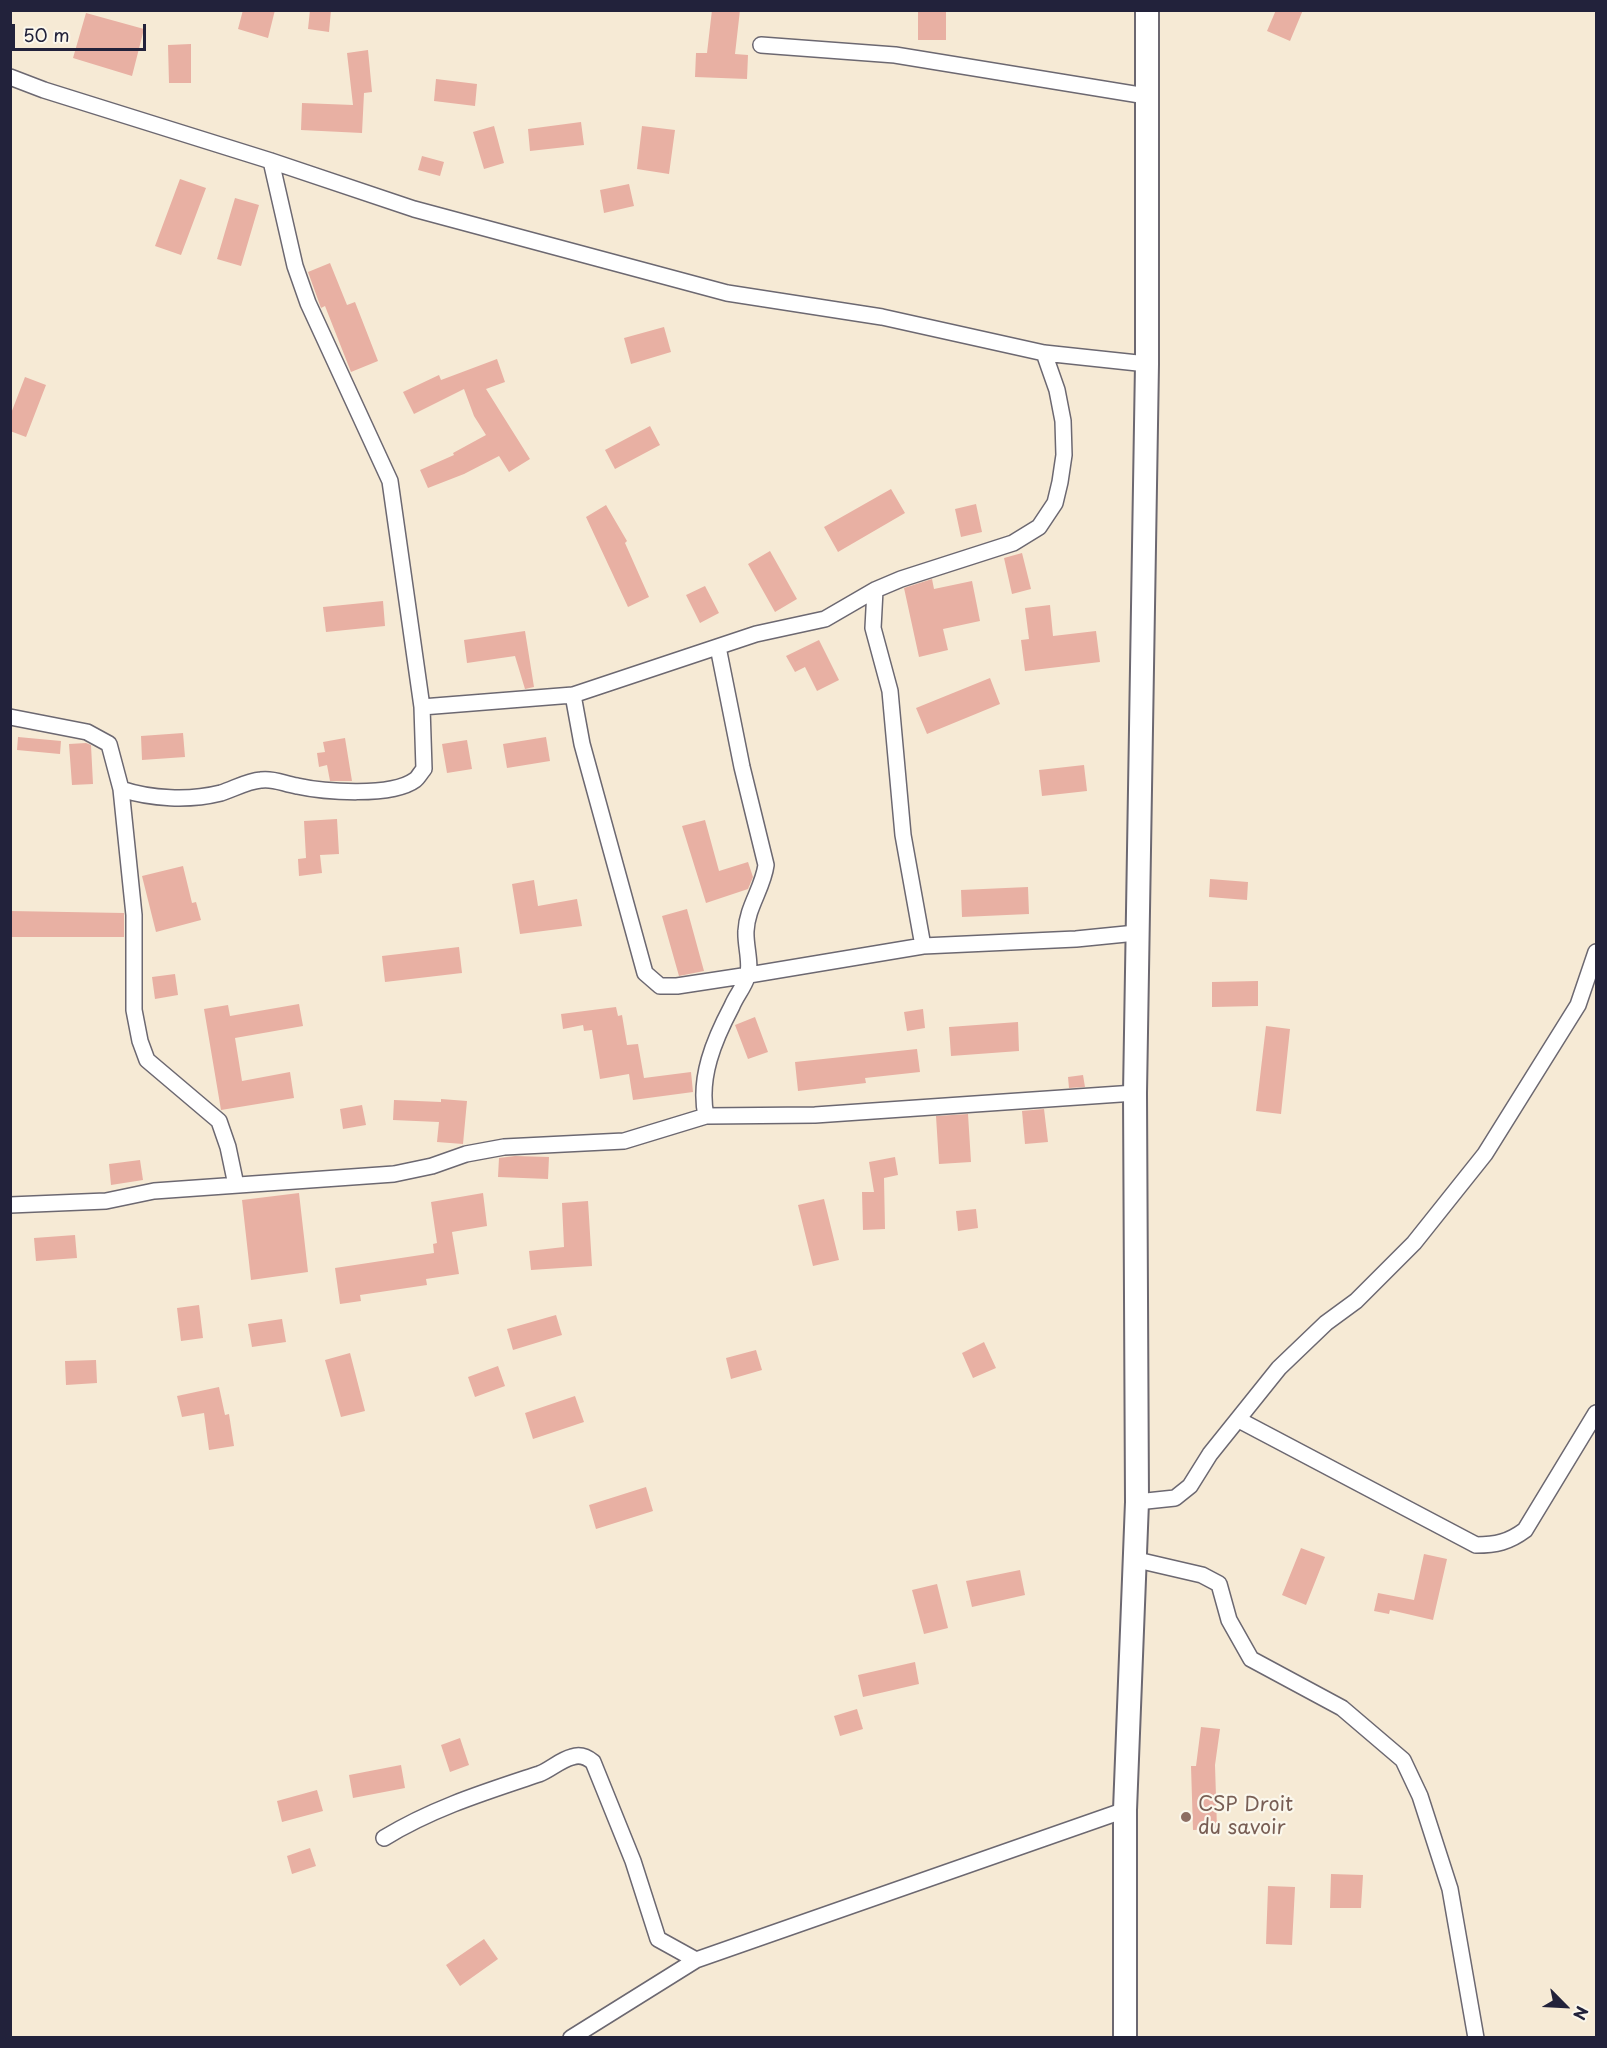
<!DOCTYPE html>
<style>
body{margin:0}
#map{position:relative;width:1607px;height:2048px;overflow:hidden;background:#f6ead5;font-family:"Playpen Sans",sans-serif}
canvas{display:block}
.frame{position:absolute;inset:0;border:12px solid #22223b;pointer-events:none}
.north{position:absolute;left:1535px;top:1976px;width:60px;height:60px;-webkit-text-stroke:4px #fbf7ec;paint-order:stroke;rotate:114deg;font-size:16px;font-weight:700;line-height:24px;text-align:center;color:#22223b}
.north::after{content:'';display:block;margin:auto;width:21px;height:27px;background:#22223b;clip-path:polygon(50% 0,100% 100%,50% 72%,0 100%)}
.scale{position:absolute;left:12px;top:24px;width:134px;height:27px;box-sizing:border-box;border:3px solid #22223b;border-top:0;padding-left:8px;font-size:18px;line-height:21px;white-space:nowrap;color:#22223b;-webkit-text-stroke:4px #fbf7ec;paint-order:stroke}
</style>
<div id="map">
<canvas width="1607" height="2048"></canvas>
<div class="frame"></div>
<div class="north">N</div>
<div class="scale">50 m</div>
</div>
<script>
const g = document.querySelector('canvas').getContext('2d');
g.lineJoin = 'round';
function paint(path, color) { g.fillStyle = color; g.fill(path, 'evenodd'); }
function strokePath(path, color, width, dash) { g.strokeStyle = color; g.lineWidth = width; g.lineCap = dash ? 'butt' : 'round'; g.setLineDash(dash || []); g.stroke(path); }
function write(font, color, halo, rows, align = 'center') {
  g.font = font + ' "Playpen Sans",sans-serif'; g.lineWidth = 4.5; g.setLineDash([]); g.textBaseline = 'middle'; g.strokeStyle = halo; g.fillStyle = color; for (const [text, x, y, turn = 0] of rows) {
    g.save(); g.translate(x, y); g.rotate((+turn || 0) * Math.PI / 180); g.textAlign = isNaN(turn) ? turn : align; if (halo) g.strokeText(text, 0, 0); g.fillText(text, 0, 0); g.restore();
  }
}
paint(new Path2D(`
 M243 10H275L268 38 238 29Z
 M310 10H331L329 32 308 29Z
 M712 10H740L735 54 748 55 747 79 695 77 696 53H707Z
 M918 10H946V40H918Z
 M1276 10H1303L1290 41 1267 31Z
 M86 13 144 29 132 76 73 58Z
 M191 44V83H169L168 45Z
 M368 50 372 92 364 93 362 133 301 130 302 103 353 105 347 53Z
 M436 79 477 84 475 106 434 101Z
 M581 122 584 145 530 151 528 129Z
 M494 126 504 163 484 169 473 132Z
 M642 126 675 130 669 174 637 169Z
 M422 156 444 162 440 176 418 170Z
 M180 179 206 188 181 255 155 246Z
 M629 184 634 206 604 213 600 190Z
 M235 198 259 205 241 266 217 259Z
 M330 263 347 305 355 302 378 361 351 372 325 306 321 308 308 272Z
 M664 327 671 352 631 364 624 338Z
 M497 359 505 382 486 389 530 459 509 472 499 456 464 474 428 488 420 470 454 455 453 453 486 435 474 416 464 389 414 414 403 392 439 375 441 380Z
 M25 377 46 385 26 437 10 431V416Z
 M650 426 660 445 615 469 605 450Z
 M891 489 905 513 838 552 824 527Z
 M976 504 982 532 961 537 955 509Z
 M606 505 627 541 625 543 649 597 628 607 586 517Z
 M770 551 797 599 775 612 748 564Z
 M1022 553 1031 589 1012 594 1004 558Z
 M932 579 934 589 972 581 980 621 943 629 948 650 919 657 904 588Z
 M705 586 719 613 700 623 686 595Z
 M383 601 385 626 326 632 323 607Z
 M1050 605 1053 636 1096 631 1100 662 1025 671 1021 640 1029 639 1025 608Z
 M525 631 534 687 525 689 515 656 467 663 464 640Z
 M819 640 839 680 817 691 805 667 795 672 786 656Z
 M990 678 1000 704 927 734 916 708Z
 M183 733 185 757 142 760 141 736Z
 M18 737 61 741 60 754 17 750Z
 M546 737 550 761 507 768 503 744Z
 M345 738 352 781H330L327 765 319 767 317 753 325 752 323 742Z
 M467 740 472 769 447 773 442 744Z
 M86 743 91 745 93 784 72 785 69 744Z
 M1084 765 1087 791 1042 796 1039 770Z
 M337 819 339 854 320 855 322 873 299 876 298 859 306 858 304 821Z
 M705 820 719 871 748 862 753 877 748 889 706 903 682 826Z
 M183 866 192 903 196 902 201 920 156 932 142 876Z
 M1210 879 1248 882 1247 900 1209 897Z
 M534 880 538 906 577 899 582 926 520 934 512 884Z
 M1028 887 1029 914 962 917 961 890Z
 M687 909 704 971 679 976 662 916Z
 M10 911 124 913V937H10Z
 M459 947 462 973 385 982 382 956Z
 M175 974 178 995 155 999 152 977Z
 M1258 981V1006L1212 1007V982Z
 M299 1004 303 1026 235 1038 242 1081 290 1072 294 1098 221 1110 204 1009 228 1005 230 1016Z
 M616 1007 618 1016 622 1015 627 1045 638 1044 644 1078 691 1072 693 1092 633 1100 629 1074 600 1079 592 1030 584 1031 583 1025 563 1029 561 1014Z
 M923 1009 925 1028 907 1031 904 1012Z
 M755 1017 768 1052 748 1059 735 1025Z
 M1018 1022 1019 1051 951 1056 949 1027Z
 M1266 1026 1290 1029 1281 1114 1256 1111Z
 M917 1049 920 1072 865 1078 866 1083 798 1091 795 1062Z
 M1083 1075 1085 1087 1069 1088 1068 1077Z
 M441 1099 467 1101 463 1144 437 1142 439 1122 393 1120 394 1100 441 1102Z
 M362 1105 366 1125 343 1129 340 1109Z
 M1044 1109 1048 1142 1025 1144 1022 1111Z
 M968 1114 971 1162 939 1164 936 1116Z
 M515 1156 549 1157 548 1179 498 1177 499 1158Z
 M895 1157 898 1175 884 1178 885 1229 863 1230 862 1192H874L869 1162Z
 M140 1160 143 1180 111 1185 109 1164Z
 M299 1193 308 1272 251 1280 242 1200Z
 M483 1193 487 1226 452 1232 459 1274 426 1279 427 1285 360 1295 361 1301 340 1304 335 1268 434 1253 433 1244 437 1243 431 1202Z
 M824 1199 839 1260 813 1266 798 1205Z
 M588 1201 592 1266 531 1270 529 1251 564 1247 562 1203Z
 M976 1209 978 1228 958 1231 956 1211Z
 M75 1235 77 1258 36 1261 34 1238Z
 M199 1305 203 1338 181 1341 177 1308Z
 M556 1315 562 1335 513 1350 507 1329Z
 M282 1319 286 1342 252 1347 248 1324Z
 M984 1342 996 1368 973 1378 962 1353Z
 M756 1350 762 1370 731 1379 726 1358Z
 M350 1353 365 1411 341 1417 325 1360Z
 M96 1360 97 1383 66 1385 65 1361Z
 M498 1366 505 1386 475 1397 468 1377Z
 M219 1387 225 1415 229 1414 234 1446 209 1450 204 1413 182 1417 177 1396Z
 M575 1396 584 1422 533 1439 525 1413Z
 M646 1487 653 1511 596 1529 589 1505Z
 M1301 1548 1325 1557 1306 1605 1282 1595Z
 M1424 1554 1447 1559 1433 1620 1390 1610 1389 1614 1374 1611 1378 1593 1414 1600Z
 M1020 1570 1025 1595 972 1607 966 1581Z
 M937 1584 948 1628 924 1634 912 1590Z
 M915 1662 919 1684 863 1697 858 1675Z
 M857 1709 863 1729 840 1736 834 1716Z
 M1201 1727 1220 1729 1215 1765 1217 1829 1193 1830 1191 1766H1196Z
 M460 1738 469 1765 450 1772 441 1745Z
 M401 1765 405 1788 353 1798 349 1775Z
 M317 1790 323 1811 282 1822 277 1801Z
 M310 1848 316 1866 292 1874 287 1856Z
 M1331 1874 1363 1875 1361 1908H1330Z
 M1268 1886 1295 1887 1292 1945 1266 1944Z
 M484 1939 498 1959 460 1986 446 1965Z`), '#e8b0a3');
const street = new Path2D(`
 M761 45 895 55 1146 96
 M10 77 44 90 271 161 414 209 727 293 882 317 1044 353 1147 364
 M875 590 873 628 890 691 903 835 923 946
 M573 695 582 744 645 973 660 986H677L749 975 923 946 1076 939 1136 933
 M422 707 573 695 756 634 825 619 875 590 901 579 1013 543 1039 527 1055 503 1060 482 1064 455 1063 421 1057 390 1044 353
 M10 717 87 732 109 744 121 789 134 915V1010L140 1041 147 1060 219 1121 228 1147 236 1185
 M121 789C151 799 189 801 221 793 234 789 247 781 261 780 274 778 284 784 297 786 324 792 392 797 415 780 418 778 421 772 424 769L422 707 390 481 308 303 295 266 271 161
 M706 1116C698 1078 714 1040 732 1006 736 996 744 987 747 977 752 965 745 945 746 931 747 907 763 888 766 865L742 767 718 647
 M10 1205 106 1201 154 1191 394 1174 432 1166 466 1154 504 1147 624 1141 706 1116 815 1115 1135 1093
 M1239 1420 1476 1545C1496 1545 1509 1542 1525 1530L1596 1413
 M1137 1502 1175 1498 1190 1486 1210 1454 1279 1368 1326 1323 1356 1301 1414 1243 1485 1154 1578 1005 1596 952
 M1133 1559 1202 1575 1219 1584 1229 1620 1251 1659 1342 1708 1403 1760 1420 1796 1450 1889 1476 2038
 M384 1838C433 1808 485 1792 539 1774 550 1770 560 1760 572 1757 580 1754 587 1757 593 1762L633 1861 658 1939 696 1960
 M571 2038 696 1960 1125 1810`);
const primary = new Path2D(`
 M1125 2038V1810L1137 1502 1135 1093 1147 364V10`);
strokePath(street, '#6c6871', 18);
strokePath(primary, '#6c6871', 26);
strokePath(street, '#fff', 15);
strokePath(primary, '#fff', 22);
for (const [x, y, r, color] of [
 [1186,1817,6,"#8d6e63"]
]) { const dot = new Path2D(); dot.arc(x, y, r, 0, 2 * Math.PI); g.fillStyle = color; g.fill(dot); strokePath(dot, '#fbf7ec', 2); }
write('20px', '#785e54', '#fbf7ec', [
 ["CSP Droit",1198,1805],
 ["du savoir",1198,1828]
], 'left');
</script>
